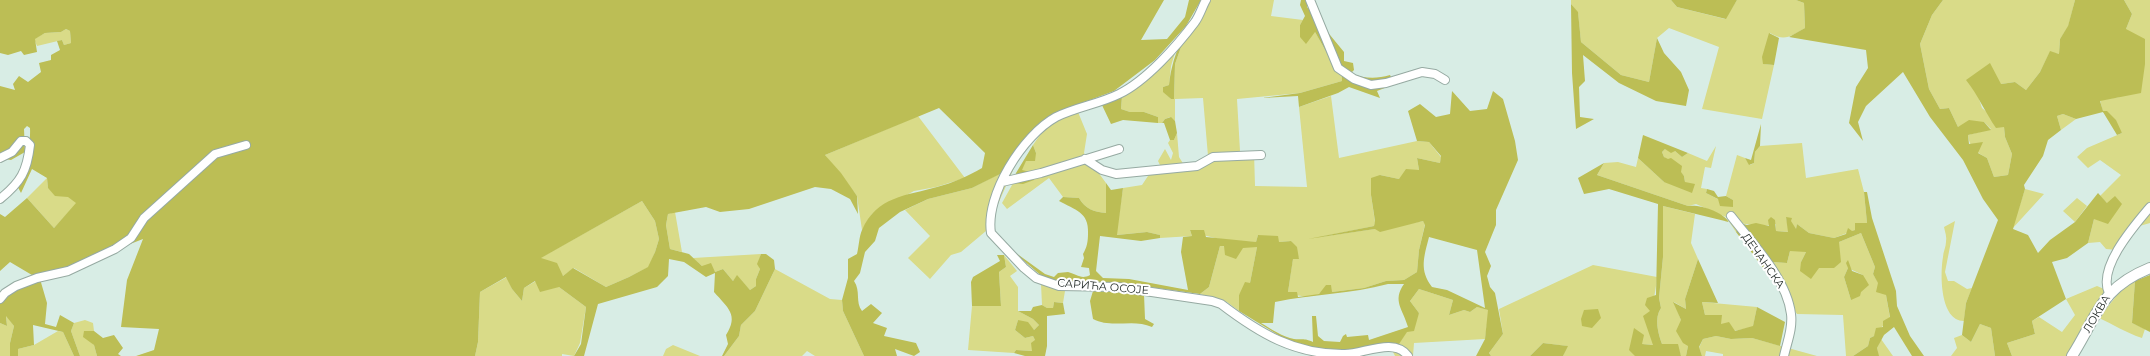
<!DOCTYPE html>
<meta charset="utf-8">
<style>
body{margin:0}
canvas{display:block;background:#d8ede5}
</style>
<canvas width="2150" height="356"></canvas>
<script>
const g = document.querySelector('canvas').getContext('2d');
g.lineJoin = 'round';
function paint(path, color) { g.fillStyle = color; g.fill(path, 'evenodd'); }
function strokePath(path, color, width, dash) { g.strokeStyle = color; g.lineWidth = width; g.lineCap = dash ? 'butt' : 'round'; g.setLineDash(dash || []); g.stroke(path); }
function write(font, color, halo, rows, align = 'center') {
  g.font = font + ' Montserrat,sans-serif'; g.lineWidth = 4; g.setLineDash([]); g.textBaseline = 'middle'; g.strokeStyle = halo; g.fillStyle = color; for (const [text, x, y, turn = 0] of rows) {
    g.save(); g.translate(x, y); g.rotate((+turn || 0) * Math.PI / 180); g.textAlign = isNaN(turn) ? turn : align; if (halo) g.strokeText(text, 0, 0); g.fillText(text, 0, 0); g.restore();
  }
}
paint(new Path2D(`
 M1210 0H1274L1271 16 1303 20 1300 25 1315 32 1328 55 1341 66 1342 81 1300 93 1237 99 1240 151 1254 152 1255 186 1307 187 1299 107 1331 96 1339 158 1417 141 1429 142 1441 157 1440 163 1417 158 1419 170 1399 179 1380 175 1371 195 1375 222 1374 226 1320 237 1402 225 1423 221 1425 224 1419 250 1417 272 1404 280 1386 281 1364 288 1332 292 1323 291C1314 299 1298 297 1288 292L1293 258 1299 259 1291 241 1279 242 1258 235 1256 242C1233 242 1211 239 1190 230L1192 236 1160 238V235L1147 232 1116 235 1123 188 1142 185 1150 173 1163 171 1158 161 1165 149 1171 160 1173 153 1168 143 1170 140H1174L1177 133 1179 157 1184 165 1197 163 1208 156 1203 98 1175 99V121L1170 117 1165 119 1162 123H1158V117L1144 112H1130L1121 109 1122 96 1177 46 1171 66 1169 85 1163 87V91L1171 99H1174L1175 64 1181 47 1197 25Z
 M1571 0H1671L1677 7 1725 19 1737 0H1796L1804 3 1805 28C1791 36 1785 42 1770 33L1764 64 1774 65 1762 119 1702 109 1719 47 1669 28 1657 38 1649 82 1621 75 1581 42 1578 13 1571 4Z
 M1943 0H2075L2068 27 2060 39 2059 54 2050 52 2040 72 2026 90 2015 82 2001 84 1978 96 1982 108 2004 127 2005 137 2012 154 2008 175 1994 177 1987 158C1976 152 1969 147 1968 135L1991 129 1984 122 1958 127 1949 108 1940 109 1929 89 1920 44 1932 15Z
 M2124 0H2150V223L2136 227 2117 250 2106 249 2100 242 2088 243 2094 219 2107 203 2100 196 2121 175 2100 160 2088 168 2077 157 2087 148 2122 133 2103 112 2100 100 2120 97 2126 29 2132 14Z
 M66 29 70 31 71 43 64 45 62 40 37 46 34 39 45 33 61 32Z
 M1078 112 1087 134 1084 153 1106 183V213C1094 212 1085 209 1079 198L1063 197 1049 178 1007 209 1002 203 1026 160 1036 153 1033 145C1049 122 1051 122 1078 112Z
 M2063 114 2076 119 2061 130 2057 116Z
 M918 116 965 178 936 187 914 191 872 214 862 230 857 196 825 155Z
 M1030 132 986 231 961 252 951 255 930 279 908 258 930 236 905 210 928 199 972 188 999 174Z
 M1802 143 1806 178 1858 169 1864 192 1867 223 1855 230 1834 238 1809 233 1797 224 1796 230 1786 217 1789 232 1776 231V224C1768 227 1749 225 1741 223L1736 232 1726 217 1696 204 1688 206 1597 175 1604 163 1618 162 1636 167 1638 158 1664 182H1685L1684 176 1664 157 1662 152 1665 149 1675 151 1682 157 1688 153 1707 161 1716 146 1711 168 1705 167 1701 188 1707 189 1706 193 1733 207V200L1726 196 1737 155 1745 158 1750 165 1754 163 1755 152 1760 146Z
 M47 178 48 188 68 196 77 203 54 228 27 198Z
 M2025 189 2044 194 2012 229Z
 M2077 198 2087 206 2075 222 2063 211Z
 M642 201 655 221 659 239 655 252 649 267 629 277 606 287 574 268 563 276 540 258Z
 M1663 206 1695 214 1691 243 1698 259 1685 299 1686 309 1674 302 1681 320 1688 346 1686 356H1681L1677 344H1662C1658 333 1654 318 1661 308L1659 298 1663 257Z
 M675 212 682 252 670 249 666 225 668 214Z
 M1955 221 1945 272 1948 281H1954L1967 289 1972 288 1966 303 1964 321C1940 321 1940 274 1943 257 1943 252 1946 247 1946 242 1947 237 1945 232 1944 227Z
 M1861 233 1875 267 1873 274 1886 295 1890 318 1874 336 1870 338 1868 346 1853 356H1846L1843 315 1797 314 1777 286 1780 278 1771 262 1787 263 1790 251 1800 250 1806 252 1801 262 1819 268H1834L1839 242ZM1848 268 1863 275 1851 300 1844 277Z
 M1220 246 1257 247 1250 283 1239 295V311L1227 302 1200 294 1209 287Z
 M761 254 758 264 760 269 756 279V286L750 290 737 276 733 281 723 269 715 272 702 266 693 258Z
 M1004 255 1017 271 1010 276 1018 287V311L1033 319 1039 325 1034 330 1018 320 1015 330 1025 338 1033 336 1035 340 1033 351 1016 350 1014 353 968 350 972 306H1001L999 272 1006 267Z
 M1593 265 1657 277C1655 302 1646 320 1654 345L1641 344 1635 356H1563L1567 346 1543 343 1530 356H1491L1489 353 1503 334 1499 309Z
 M775 269 830 299 842 300 843 311 864 356H815L807 351 802 356H724L739 336 741 325 755 311Z
 M507 277 512 289 522 301 524 288 536 281 559 287 586 307 580 343 574 356 562 354V356H475L478 342 480 292Z
 M2135 281 2132 323 2145 329 2142 338C2126 333 2113 324 2099 318L2121 290Z
 M1041 284 1065 291 1063 303 1054 302 1053 308H1047L1042 305Z
 M2097 286 2104 289 2105 294 2069 356H2012L2007 343 2035 334 2032 321 2039 317 2062 332 2075 315 2066 299Z
 M1419 289 1453 300 1449 315 1464 310 1470 312 1477 307 1489 310 1485 339 1414 343 1413 356H1395L1393 352 1419 313 1410 301Z
 M1702 302 1757 307 1753 327 1734 331 1705 315Z
 M6 315 14 326 10 343V356H0V323L7 326Z
 M85 320 93 323 94 331H84L94 345 97 356H80L71 331 74 323Z
 M1980 324 1991 328 1995 356H1951L1957 348 1954 338 1962 335 1971 342Z
 M58 331 63 332 74 356H18V349L34 345Z
 M1716 336 1731 339 1752 338 1817 356H1723V354L1706 351 1705 356H1702L1699 348 1703 339Z
 M1881 339 1893 356H1878L1877 348Z
 M673 345 700 356H663L666 349Z`), '#d9db88');
paint(new Path2D(`
 M0 0H1164L1141 40 1167 39 1185 17 1189 0H1201L1186 26 1155 60 1114 91 1071 107 1030 132 1000 174 972 188 928 199 900 212 879 228 875 241 865 252 860 273 854 281C861 291 855 302 862 311L871 304 882 313 873 323 887 328 884 336 916 343 920 352 914 356 895 349 897 356H864L843 311 842 300 848 278V259L857 254C859 246 859 237 862 230 877 196 906 196 937 187 953 183 968 176 982 168L985 153 939 108 825 155 841 173 857 196 858 214 850 199 831 189 815 187 749 209 720 212 706 207 668 214 666 225 670 249 689 254 702 266 711 263 715 272 723 269 733 281 737 275 750 290 756 286V279L760 269 757 264 761 254H766L774 260 775 269 755 311 741 325 739 336 724 356H722L728 344 726 335C739 315 728 308 714 292L715 273 706 277 684 262 669 259 668 276 657 287 598 304 584 356H574L581 344 586 307 559 287 540 292 535 281 524 288 522 301 512 289 506 277 480 292 478 342 475 356H136L154 350 159 329 121 327 127 280 143 239 40 279 47 303 45 324 56 327 60 315 74 323 71 331 80 356H74L63 332 33 325 34 345 18 349V356H10V343L14 326 6 316 7 326 0 323V303L6 296 37 278 10 262 0 271V214L5 217 27 198 54 228 76 203 68 197 55 196 48 188 47 178 32 169 21 193 14 180C25 169 31 144 30 128L27 126 24 129 25 152 11 160 0 158V86L15 90 13 84 19 76 28 82 41 72 39 63 51 60V55L60 50 57 41 62 40 64 45 71 43 70 31 66 29 61 32 45 33 35 39 37 52 24 55 21 51 8 55 0 53ZM642 201 655 221 659 239 655 252 648 267 629 277 606 287 573 268 563 276 557 263 541 258Z
 M1210 0 1197 25 1181 47 1175 64 1174 99H1171L1163 92V87L1169 85C1173 50 1187 26 1210 0Z
 M1301 0H1307V7L1344 52V61L1353 63 1354 70 1351 73C1365 79 1376 79 1390 75L1395 84 1377 91 1380 98 1349 87 1338 93 1299 107 1298 96 1262 98 1300 93 1342 81 1341 66 1328 55 1315 32 1306 44 1300 37V25L1305 16 1300 5Z
 M1671 0H1737L1726 19 1677 7Z
 M1796 0H1943L1932 15 1920 44 1929 89 1940 109 1949 108 1958 127 1969 120 1984 122 1991 130 1968 135 1969 144 1983 142 1978 153 1987 158 1994 177 2008 175 2012 154 2005 137 2004 127 1996 128C1985 112 1978 95 1966 80L1990 63 2001 84 2015 82 2026 90 2040 72 2050 51 2059 54 2060 39 2068 26 2075 0H2124L2132 14 2126 29 2145 39V64L2141 93 2100 101 2103 111H2107L2116 120 2122 133 2117 135 2103 112 2076 119 2063 114 2057 116 2061 130 2048 140 2043 156 2024 185 2025 189 2013 229 2028 235 2038 253 2050 240 2075 222 2098 193 2107 203 2115 196 2122 204 2108 224 2094 219 2088 243 2067 258 2052 262 2066 299 2032 321 2035 334 2007 343 2012 356H1995L1991 328 1980 324 1971 342 1962 335 1966 303 1998 220 1983 199 1963 160 1930 117 1903 72 1866 106 1858 122 1863 141 1849 123 1856 87 1868 68 1866 50 1789 37 1805 28 1804 3Z
 M1571 4 1578 12 1581 42 1621 75 1649 82 1657 38 1664 53 1681 72 1689 90 1686 106 1656 101 1619 83 1583 55 1585 81 1579 87 1580 117 1594 119 1576 129 1572 73Z
 M1769 33 1779 38 1774 65 1763 64 1762 57Z
 M1452 91 1470 111 1487 109 1493 91 1503 99 1515 141 1518 160 1496 210V225L1485 252 1491 266 1487 276 1490 287 1495 293 1503 334 1489 353 1491 356H1476L1485 339 1488 310 1477 307 1470 312 1464 310 1449 315 1453 300 1419 289 1410 301 1419 313 1414 331 1407 332 1399 344 1342 352 1293 344 1239 311V295L1245 282 1250 283 1257 247 1243 248 1236 259 1225 255 1224 246H1220L1209 287 1200 294 1127 284 1060 282 1044 278 1009 248 1045 274 1054 277 1058 273C1061 273 1065 272 1068 272 1077 274 1081 280 1090 275L1089 268 1081 267 1084 258 1083 254C1087 247 1088 242 1088 233 1089 212 1075 210 1059 201L1063 197 1079 198C1085 209 1094 212 1106 213V183L1111 190 1123 188 1117 235 1147 232 1160 235V238L1141 241 1100 236 1096 271 1103 278 1129 279 1188 290 1181 252 1183 237 1192 236 1190 230H1204L1206 237 1256 242 1258 235 1278 236 1279 242 1291 241 1297 247 1299 259H1293L1288 292H1297L1298 297 1319 294 1326 285H1331L1332 292 1364 288 1386 281 1404 280 1417 272 1419 250 1425 225 1423 221 1380 232 1375 229 1308 239 1374 226 1375 221 1371 195V178L1380 175 1399 179 1406 169 1419 170 1417 158 1440 163 1441 156 1429 142 1417 141 1408 111 1420 104 1436 117 1450 114ZM1429 237 1477 250 1485 308 1447 290 1432 287C1419 270 1424 257 1429 237ZM1388 284H1404C1392 301 1403 309 1408 327L1369 340 1368 335 1347 337 1346 334 1343 336 1340 342 1324 341 1318 336 1316 316H1312L1313 342C1304 338 1303 340 1294 339 1283 337 1271 329 1261 323H1273L1275 302C1313 294 1351 294 1388 284Z
 M1122 96 1121 109 1130 112H1144L1158 117V123L1123 120 1111 124 1101 103Z
 M1171 117 1175 121 1177 133 1174 140H1170L1164 123H1162L1165 119Z
 M1761 124 1760 146 1755 152 1754 163 1749 165 1745 158 1751 160Z
 M1643 135 1688 153 1682 157 1675 151 1671 153 1665 149 1662 152 1664 157 1668 159 1671 158 1682 166 1681 172 1684 176 1685 182 1695 184 1692 193 1664 182 1638 158Z
 M1033 145 1036 153 1035 161H1026L1022 170 1030 172 1034 180 1023 184 1012 183 1016 173Z
 M1604 163 1597 175 1688 206C1700 204 1723 212 1729 222L1663 206V257L1659 298 1661 308C1654 318 1658 333 1662 344H1678L1681 356H1635L1629 350 1634 328 1644 335 1642 344 1653 345 1643 316 1650 311 1645 305 1647 298 1656 295 1658 204 1609 189 1584 194 1578 178Z
 M1707 189 1714 191 1718 197 1726 196 1733 200V207L1720 206 1718 199 1706 193Z
 M1864 192H1867L1872 218 1896 291 1897 306 1910 336 1924 356H1912L1894 327 1884 335 1877 348 1879 356H1853L1868 346 1870 338 1874 336 1876 328 1883 327V321L1890 317 1886 295 1876 292 1878 283 1873 274 1875 267 1861 233 1839 242 1841 262 1834 268H1819L1811 279 1800 271 1801 262 1806 252 1790 251 1787 263 1772 262 1780 278 1777 286 1736 232 1740 223 1747 225 1756 223 1769 226 1768 220 1771 217 1775 220 1776 231 1788 232 1786 217 1792 218 1791 221 1796 229 1797 224 1809 233 1834 238 1846 234 1848 228 1852 231 1855 230V223H1867Z
 M997 255H1004L1006 267 999 272 1001 306H972L971 282 973 277 1000 261Z
 M1698 259 1718 303 1702 302 1705 315H1722L1721 324 1729 322 1735 331 1753 326 1757 307 1785 322 1780 346 1752 338 1731 339 1716 336 1703 339 1699 347 1702 356H1686L1688 346 1683 343 1676 331 1681 320 1673 302 1686 309 1685 299Z
 M1848 260 1852 271 1863 275 1869 285 1861 292 1860 296 1851 300 1844 277 1848 268 1846 263Z
 M2150 275V332L2132 323 2135 281Z
 M1093 291 1144 294 1145 319 1154 324 1152 327C1133 318 1112 329 1093 319L1090 301Z
 M1054 302 1063 303 1065 314 1047 316V346L1045 356H1025L1014 353 1016 350 1032 351 1031 343 1035 340 1033 336 1025 338 1015 330 1018 320 1028 322 1034 330 1039 325 1033 319 1018 311H1031L1033 307 1042 305 1047 308H1053Z
 M1598 309 1601 318 1592 328 1582 326 1581 319 1584 310Z
 M84 331H94L103 338 114 335 123 348 118 354 121 356H97L94 345 83 337Z
 M1543 343 1568 346 1563 356H1530Z`), '#bcbe55');
const minor = new Path2D(`
 M1206 0C1202 7 1200 15 1195 22 1177 46 1146 81 1119 94 1099 104 1076 107 1056 117 1023 135 985 195 991 233L1024 268 1036 278 1059 286 1118 287 1212 301 1221 304C1259 333 1295 355 1345 354 1364 354 1394 337 1408 356
 M1310 0 1338 68 1354 79 1371 85 1386 83 1422 72 1435 74 1445 80
 M0 158 12 152 21 141H26L30 145C27 171 21 182 0 199
 M1085 159 1102 170 1116 174 1197 166 1213 157 1261 155
 M1002 182 1041 173 1119 149
 M1731 216C1752 243 1787 279 1791 314 1793 329 1787 342 1784 356
 M2109 293C2097 268 2134 226 2150 207
 M0 299 5 293 16 286 37 278 68 271 115 249 131 238 144 218 215 154 246 145`);
const major = new Path2D(`
 M2072 356C2098 315 2100 288 2150 268`);
strokePath(minor, '#96aaa2', 10);
strokePath(major, '#96aaa2', 12);
strokePath(minor, '#fff', 8);
strokePath(major, '#fff', 10);
write('11px', '#1e2623', '#fff', [
 ["ДЕЧАНСКА",1763,261,55],
 ["САРИЋА ОСОЈЕ",1103,287,5],
 ["ЛОКВА",2097,314,-59]
]);
</script>
